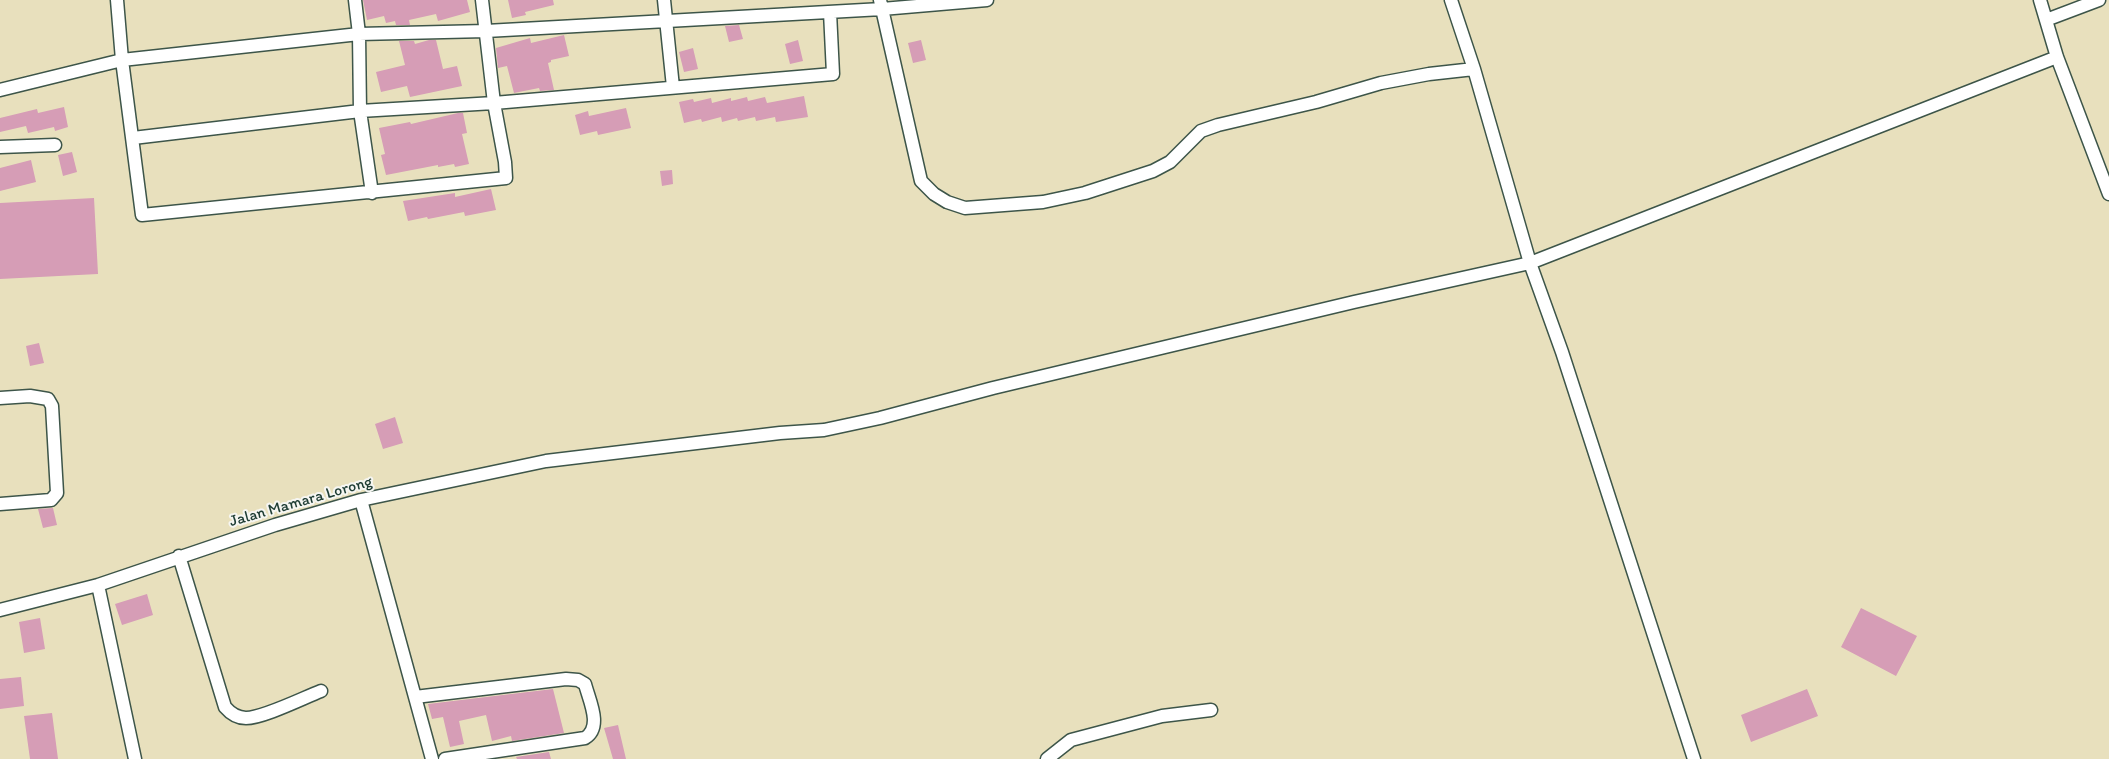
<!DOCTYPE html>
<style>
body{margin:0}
canvas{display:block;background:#e8e0bd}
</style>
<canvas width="2109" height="759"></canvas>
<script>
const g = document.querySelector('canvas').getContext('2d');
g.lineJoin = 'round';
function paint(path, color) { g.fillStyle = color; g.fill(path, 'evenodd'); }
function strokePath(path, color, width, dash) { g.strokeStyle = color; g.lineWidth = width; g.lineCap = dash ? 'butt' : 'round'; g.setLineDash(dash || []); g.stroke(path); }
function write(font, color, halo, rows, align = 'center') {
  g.font = font + ' Itim,sans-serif'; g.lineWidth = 4; g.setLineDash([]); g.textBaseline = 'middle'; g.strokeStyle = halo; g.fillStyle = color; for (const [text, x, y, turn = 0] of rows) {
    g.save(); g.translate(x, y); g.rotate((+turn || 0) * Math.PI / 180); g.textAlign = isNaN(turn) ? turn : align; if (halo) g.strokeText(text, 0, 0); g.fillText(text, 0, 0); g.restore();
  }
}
paint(new Path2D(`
 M363 0H467L470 12 438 21 436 14 409 20 410 25H396L395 21 386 23 384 16 367 20Z
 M508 0H553L554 5 525 12 526 15 512 18Z
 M739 25 743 39 729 42 725 26Z
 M564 35 569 56 551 60V62L548 63 554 90 540 91 539 88 514 93 507 66 498 68 496 48 530 38 531 43Z
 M429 40H436L443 69 457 66 462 86 410 97 407 86 381 92 376 72 405 65 399 41H414L415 44Z
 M798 40 803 61 790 64 785 44Z
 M921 40 926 60 913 63 908 43Z
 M693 48 698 69 684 72 679 52Z
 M804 96 808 117 776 122 775 117 756 121 755 117 738 121 737 118 722 122 721 117 702 122 701 119 684 123 679 102 693 99 694 102 711 98 712 103 731 98V101L747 97 748 101 765 97 767 103Z
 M64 107 68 127 55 131 54 127 28 133 26 126 0 132V118L37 109 38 113Z
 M626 108 631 128 598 135 597 131 580 135 575 115 588 111 589 116Z
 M458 113H463L467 133 462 134 469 164 455 167 454 164 438 167V165L386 175 381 155 385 154 379 128 410 122 411 124Z
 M72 152 77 172 63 176 58 155Z
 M31 160 36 182 0 191V168Z
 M672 170 673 184 662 186 660 171Z
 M491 189 496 210 465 216 464 212 428 219 427 217 408 221 403 201 455 193V197Z
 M94 198 98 274 0 279V203Z
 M39 343 44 363 30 366 26 346Z
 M395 417 403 443 383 449 375 424Z
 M53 508 57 525 43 528 38 509Z
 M147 594 153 615 122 625 115 604Z
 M1861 608 1917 636 1896 676 1841 647Z
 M40 618 45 649 24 653 19 622Z
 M21 677 24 706 0 709V679Z
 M553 689 564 733 512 741 511 736 492 741 486 715 459 721 464 744 450 747 443 717 432 719 428 704Z
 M1807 689 1818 716 1751 742 1741 715Z
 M52 713 58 759H30L24 716Z
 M618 725 626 759H613L604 728Z
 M549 752 551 759H517L516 757Z`), '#d69db6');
const street = new Path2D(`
 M117 0 122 60 142 215 506 178 505 162 494 103 482 0
 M355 0 359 34 360 111 372 193
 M664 0 673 87
 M880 0 921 181 934 194 947 202 965 208 1043 202 1085 193 1153 171 1170 162 1201 131 1218 125 1316 102 1381 83 1429 74 1474 69
 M1451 0 1474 69 1530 263 1562 352 1694 759
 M2040 0 2057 57 2109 194
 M2046 20 2099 0
 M0 90 122 60 359 34 486 31 667 21 882 9 987 0
 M133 138 360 111 494 103 833 74 830 12
 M0 147 55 145
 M0 398 30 396 48 399 52 406 57 493 51 500 0 504
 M361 500 432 759
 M179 556 225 707C231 714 237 718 246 718 263 718 303 698 321 691
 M98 585 135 759
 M0 610 98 585 275 525 361 500 546 461 780 433 824 430 880 418 993 388 1354 302 1530 263 2057 57
 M415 697 566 679 578 680 585 684C589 700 603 727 585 738L445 759
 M1047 759 1071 740 1162 716 1211 710`);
strokePath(street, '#3d5549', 15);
strokePath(street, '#fff', 12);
write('16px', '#1f3d34', '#f6f6f2', [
 ["Jalan Mamara Lorong",301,502,-16]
]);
</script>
